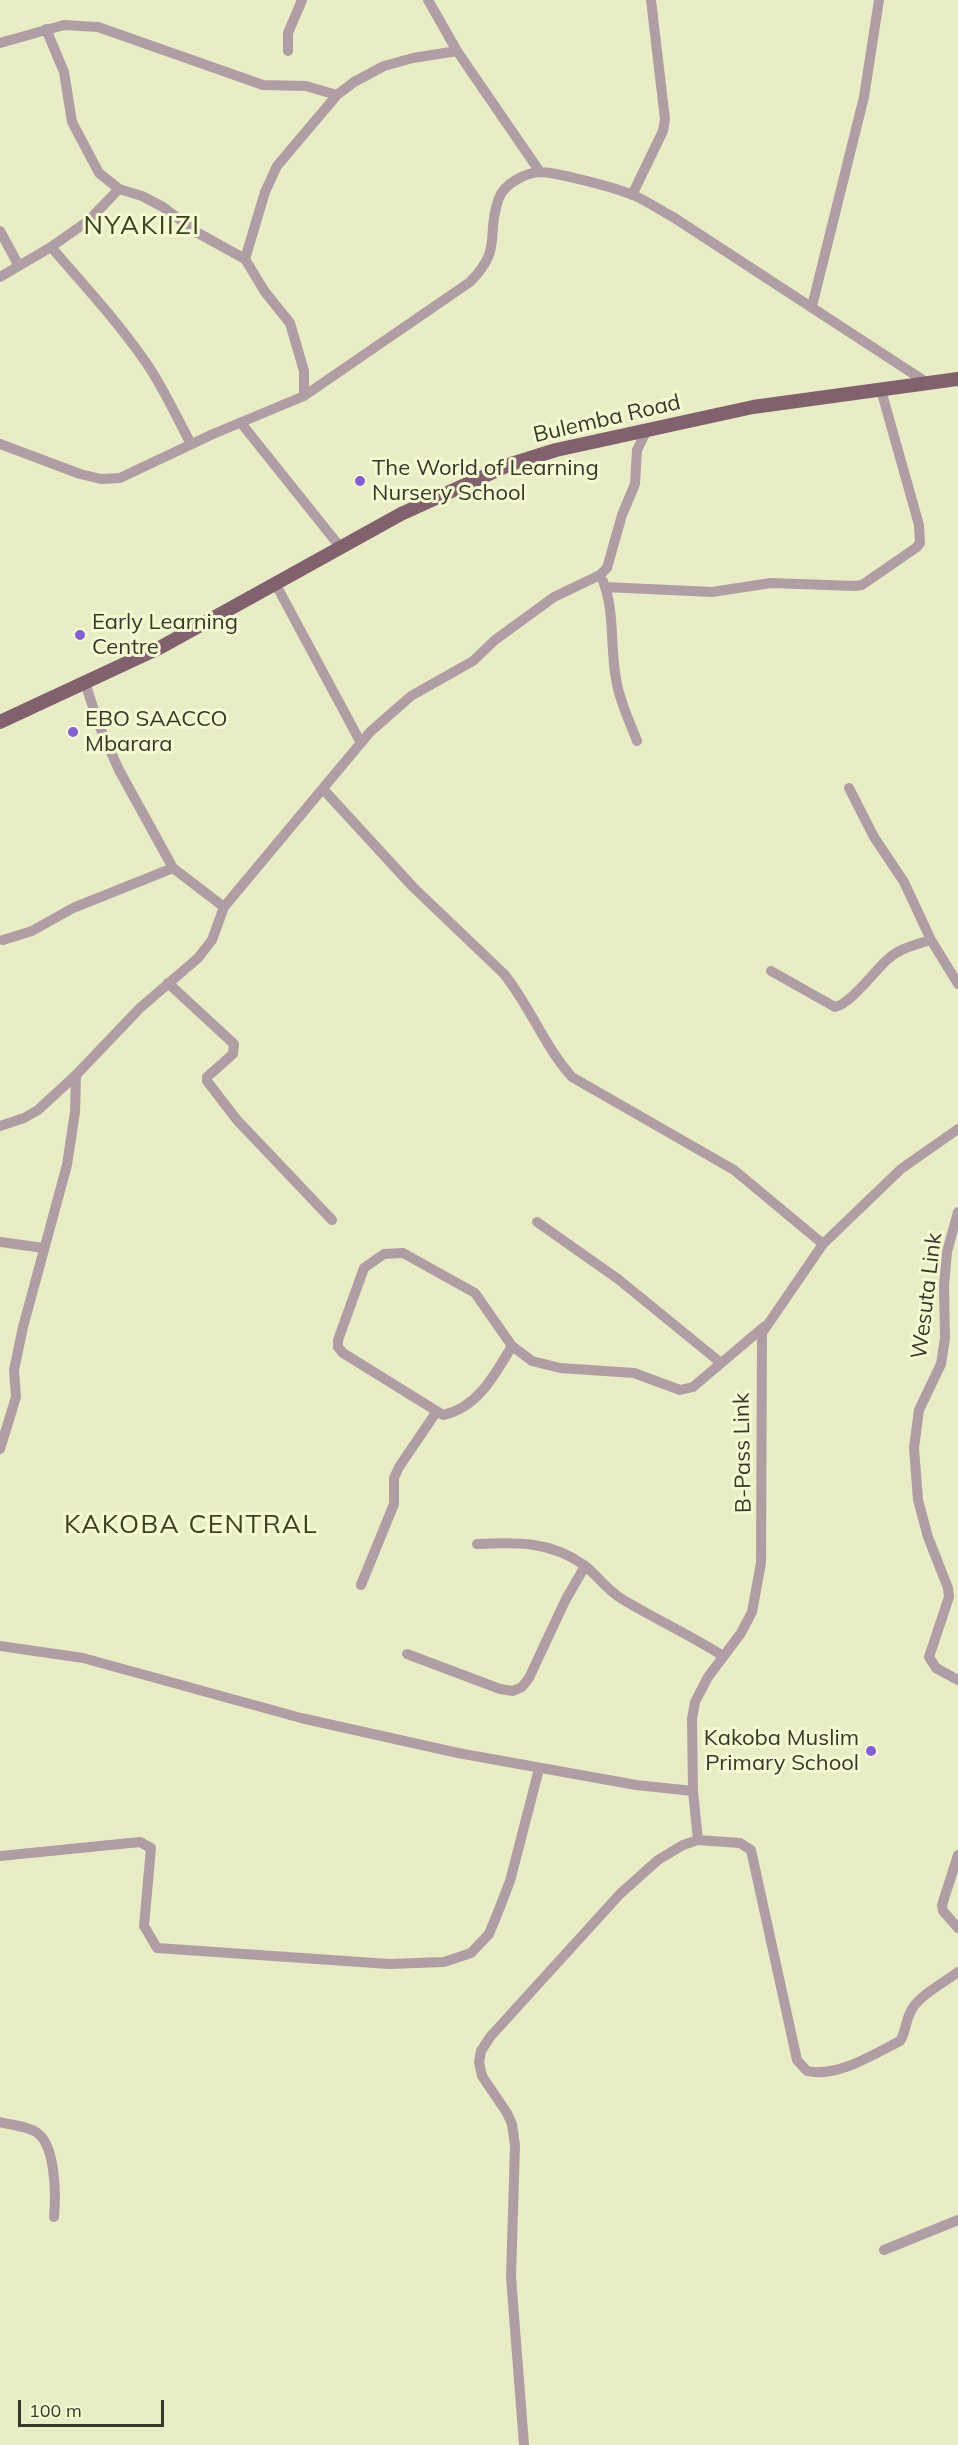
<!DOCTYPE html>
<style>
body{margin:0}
#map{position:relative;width:958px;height:2445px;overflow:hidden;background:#e8edc6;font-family:Mulish,sans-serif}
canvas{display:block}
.scale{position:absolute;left:18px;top:2400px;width:146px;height:27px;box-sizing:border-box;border:3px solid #363829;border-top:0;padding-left:8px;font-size:18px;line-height:21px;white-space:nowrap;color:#363829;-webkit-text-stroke:4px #f5fad3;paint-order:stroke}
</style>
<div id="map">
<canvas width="958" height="2445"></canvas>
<div class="scale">100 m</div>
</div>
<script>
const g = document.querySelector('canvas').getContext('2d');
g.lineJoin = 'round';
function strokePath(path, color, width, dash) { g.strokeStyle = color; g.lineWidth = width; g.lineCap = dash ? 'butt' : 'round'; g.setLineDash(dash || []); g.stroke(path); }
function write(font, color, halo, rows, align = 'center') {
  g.font = font + ' Mulish,sans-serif'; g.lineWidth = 6; g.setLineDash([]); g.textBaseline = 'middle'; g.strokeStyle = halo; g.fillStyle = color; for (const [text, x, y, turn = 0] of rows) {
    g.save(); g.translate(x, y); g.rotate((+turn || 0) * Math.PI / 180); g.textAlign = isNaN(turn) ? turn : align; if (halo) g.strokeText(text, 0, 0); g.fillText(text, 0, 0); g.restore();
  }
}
strokePath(new Path2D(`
 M428 0 457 51 540 172
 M46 29 64 72 72 122 99 173 119 189 142 196 163 207 198 233 245 259 265 292 290 323 304 371V396
 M0 43 64 25 98 27 263 85 306 86 337 95
 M288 51V33L302 0
 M632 195 663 131 665 119 651 0
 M0 231 19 266
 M51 247C84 285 118 322 147 364 164 389 177 418 191 444
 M245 259 265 192 277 166 337 95 354 82 384 66 413 58 457 51
 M0 277 51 247 88 221 119 189
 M812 306 864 97 879 0
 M241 423 341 548
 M0 444 80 474 101 479 120 478 213 434 304 396 470 282C504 248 485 235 499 198 504 184 525 173 539 172 557 172 616 188 633 195 647 201 660 210 673 217L929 384
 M603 581C615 611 610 647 616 679 619 700 629 720 637 741
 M275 583 361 743
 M605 587 712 592 771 583 855 586 862 585 917 547 920 543 919 525 881 390
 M85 682 98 723 119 770 173 868 224 907
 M849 788 874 837 904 882 931 940 958 984
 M323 789 413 887 504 974C530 1006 544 1046 572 1077L734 1170 823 1244
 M3 940 32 931 73 908 173 868
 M771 971 835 1007C852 1003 874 971 888 959 900 948 915 945 931 940
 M168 983 234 1044 233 1054 207 1077V1081L237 1120 332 1220
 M0 1126 24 1118 38 1110 76 1075 140 1008 198 958 212 940 224 907 370 732 411 696 473 661 495 640 554 597 600 575 607 568 622 515 635 484 637 450 646 432
 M958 1212 947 1252 944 1285 945 1338 941 1364 919 1410 914 1448 918 1500 928 1537 948 1588 949 1597 929 1657 936 1668 958 1680
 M537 1222 618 1279 721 1363
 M0 1242 44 1248
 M512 1346C495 1374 478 1408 443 1415L343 1353 338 1347V1340L364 1268 384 1254 403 1253 475 1293 512 1346 532 1361 560 1368 634 1373 680 1390 693 1387 765 1326
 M0 1449 16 1397 14 1370 23 1327 67 1165 75 1112 76 1075
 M477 1544C517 1542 550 1541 584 1565 597 1575 607 1590 622 1599 655 1619 690 1635 723 1656
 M361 1585 394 1504V1478L399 1467 437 1411
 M0 1646 83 1658 301 1718 458 1753 636 1785 693 1791
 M407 1654 500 1689 513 1691 522 1687 529 1678 565 1601 585 1566
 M698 1840 693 1791 692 1719 695 1702 708 1677 741 1633 752 1612 761 1563 762 1333 823 1244 901 1169 958 1129
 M958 1855 942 1905 943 1911 958 1928
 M0 1856 140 1842 151 1848 144 1926 157 1948 389 1964 444 1962 471 1953 489 1934 498 1912 510 1881 539 1769
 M0 2122C11 2125 27 2126 36 2132 56 2144 56 2196 54 2217
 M884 2250 958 2220
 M524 2445 511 2277 515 2145 512 2124 507 2113 482 2076 479 2062 481 2051 490 2037 620 1894 658 1860 683 1845 698 1840 740 1843 751 1850 797 2060 807 2071C837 2078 874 2054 900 2041 906 2032 905 2023 910 2013 917 1996 944 1983 958 1972`), '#b09ea5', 10);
strokePath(new Path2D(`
 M0 722 161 647 401 514 511 464 556 450 753 407 958 379`), '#80616d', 14);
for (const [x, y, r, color] of [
 [360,481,6,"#825ed9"],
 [80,635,6,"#825ed9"],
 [73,732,6,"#825ed9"],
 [871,1751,6,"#825ed9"]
]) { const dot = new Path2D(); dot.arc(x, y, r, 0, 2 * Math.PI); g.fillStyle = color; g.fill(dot); strokePath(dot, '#f5fad3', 2); }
write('22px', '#363829', '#f5fad3', [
 ["Bulemba Road",607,419,-13],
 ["Wesuta Link",927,1296,-83],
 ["B-Pass Link",743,1453,-91]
]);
write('22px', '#363829', '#f5fad3', [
 ["The World of Learning",372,468],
 ["Nursery School",372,493],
 ["Early Learning",92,622],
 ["Centre",92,647],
 ["EBO SAACCO",85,719],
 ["Mbarara",85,744],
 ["Kakoba Muslim",859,1738,"right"],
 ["Primary School",859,1763,"right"]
], 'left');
g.letterSpacing = '1.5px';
write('26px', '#3d401f', '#f5fad3', [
 ["NYAKIIZI",142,226],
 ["KAKOBA CENTRAL",191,1525]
]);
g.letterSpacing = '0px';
</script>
